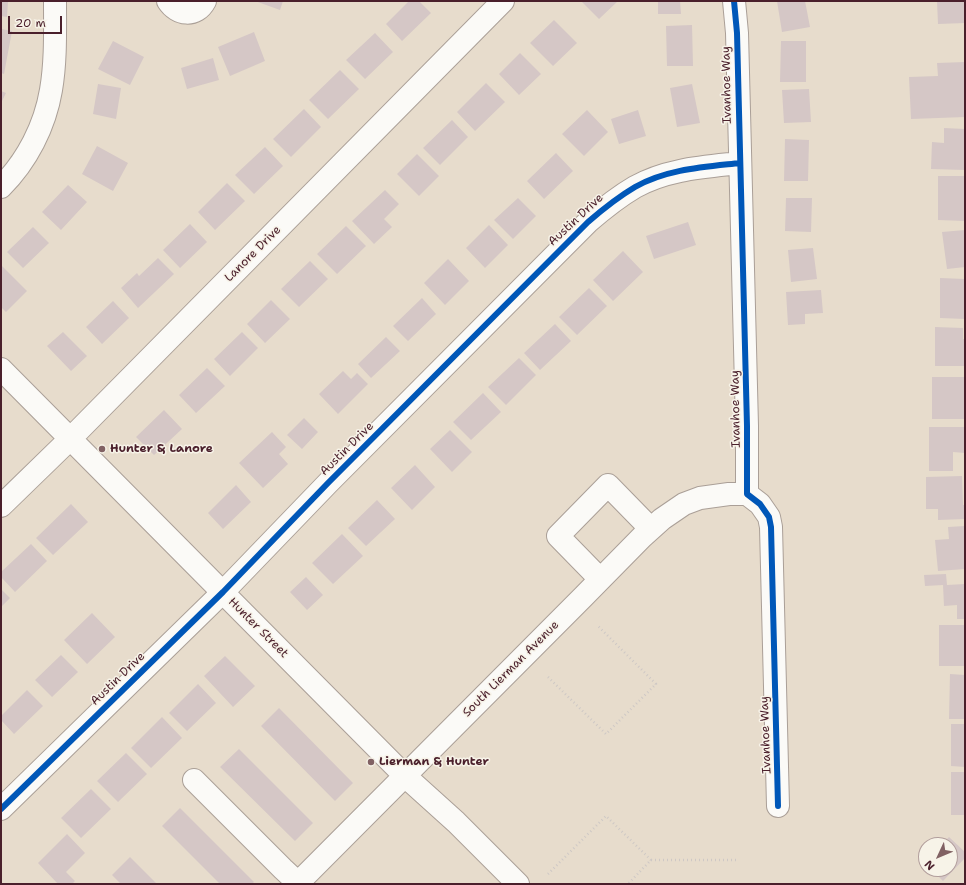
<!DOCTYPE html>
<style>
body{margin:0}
#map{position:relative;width:966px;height:885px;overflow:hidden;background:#e7dccc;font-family:"Shantell Sans",sans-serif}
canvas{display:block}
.frame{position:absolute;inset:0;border:2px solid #4a1f2b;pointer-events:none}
.north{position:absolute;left:918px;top:837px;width:40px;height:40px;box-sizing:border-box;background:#f7f3e8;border:1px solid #b29e9c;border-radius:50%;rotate:226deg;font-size:11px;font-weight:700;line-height:16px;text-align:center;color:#4a1f2b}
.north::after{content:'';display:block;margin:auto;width:14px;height:18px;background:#816163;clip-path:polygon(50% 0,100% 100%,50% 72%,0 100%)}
.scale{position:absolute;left:8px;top:16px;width:54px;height:18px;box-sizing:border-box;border:2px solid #4a1f2b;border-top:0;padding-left:5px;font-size:12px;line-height:14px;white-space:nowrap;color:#4a1f2b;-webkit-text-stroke:3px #f7f3e8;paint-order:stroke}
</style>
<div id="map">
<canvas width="966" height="885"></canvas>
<div class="frame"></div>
<div class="north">N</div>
<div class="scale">20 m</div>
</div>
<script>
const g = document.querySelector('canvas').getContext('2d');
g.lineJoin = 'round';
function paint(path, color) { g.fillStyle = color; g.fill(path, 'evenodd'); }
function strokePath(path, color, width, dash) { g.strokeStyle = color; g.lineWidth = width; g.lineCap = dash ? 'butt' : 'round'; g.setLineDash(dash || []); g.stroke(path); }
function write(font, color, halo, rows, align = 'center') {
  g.font = font + ' "Shantell Sans",sans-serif'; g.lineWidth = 3; g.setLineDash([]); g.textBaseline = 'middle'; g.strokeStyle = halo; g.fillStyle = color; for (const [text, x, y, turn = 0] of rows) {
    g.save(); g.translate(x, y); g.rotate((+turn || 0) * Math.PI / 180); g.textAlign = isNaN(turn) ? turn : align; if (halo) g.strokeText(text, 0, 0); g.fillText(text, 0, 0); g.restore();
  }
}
paint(new Path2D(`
 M1 1H8L7 17 1 16Z
 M255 1H283L280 10Z
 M409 1H419L431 13 402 41 386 24Z
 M581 1H618L599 19Z
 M658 1H680L681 14H658Z
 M777 1H805L810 27 782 32Z
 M937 1H964L965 23 938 24Z
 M554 20 577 43 553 66 530 43Z
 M692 25 693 66H667L666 26Z
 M1 29 12 31 4 74 1 73Z
 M254 32 265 61 230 76 218 47Z
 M375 33 393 52 365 79 346 60Z
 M113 41 144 57 130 85 98 69Z
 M781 41H806V82H780Z
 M520 53 541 74 519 95 499 74Z
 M213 58 219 80 187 89 181 68Z
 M965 62V117L911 119 909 77 938 76 937 63Z
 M340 70 359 89 328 119 309 100Z
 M486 83 505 102 475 131 457 112Z
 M98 84 121 88 116 119 93 114Z
 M692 84 700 123 677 127 670 88Z
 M809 89 811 122 784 123 782 90Z
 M1 91 6 93 1 103Z
 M304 109 321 127 291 157 273 139Z
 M587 110 608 132 584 156 562 134Z
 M638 110 646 136 619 144 611 119Z
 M452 120 468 137 440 165 423 148Z
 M944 128 965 129V170L931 169 932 142 944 143Z
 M785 139 809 140 808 181H784Z
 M97 146 128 163 113 191 82 174Z
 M265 147 283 166 254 194 235 175Z
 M556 153 573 171 544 199 527 181Z
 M417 154 439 176 419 196 397 174Z
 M938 176H965V221L938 220Z
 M227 183 245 201 215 230 198 212Z
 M68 185 87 202 61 230 42 212Z
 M385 190 399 204 384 219 392 227 374 244 352 221Z
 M518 198 536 216 513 239 494 220Z
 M786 198H812L811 232 785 231Z
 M688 222 696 245 654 259 646 236Z
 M190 224 207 242 180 268 163 250Z
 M489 225 508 245 485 268 466 248Z
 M346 226 366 246 337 274 317 254Z
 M33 227 49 243 23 268 7 252Z
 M965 230V267L947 269 942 232Z
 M813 248 817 279 791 282 788 250Z
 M623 251 643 272 613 301 593 280Z
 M158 258 174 274 138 308 121 288 137 273 139 276Z
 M448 259 469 281 445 305 424 283Z
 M310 261 328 279 299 307 281 289Z
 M1 265 27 291 6 312 1 307Z
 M940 278 965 279V319L940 318Z
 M589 288 607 306 577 335 559 317Z
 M821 290 823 313 805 314V324L788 325 786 292Z
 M422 298 436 314 408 341 393 326Z
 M271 300 290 319 265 343 247 324Z
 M113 301 129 318 102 344 86 327Z
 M555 324 571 341 540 370 524 353Z
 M935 327 963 328V339H965V366H935Z
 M63 332 87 356 71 371 47 346Z
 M242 332 258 348 230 376 214 359Z
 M386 337 400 351 371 378 358 364Z
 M519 358 536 375 506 405 488 387Z
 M207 368 225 386 196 413 179 395Z
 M343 371 351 379 357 373 368 384 338 414 319 394Z
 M932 377H965V419H932Z
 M483 393 501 412 471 440 453 422Z
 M164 410 182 429 154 455 136 437Z
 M304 418 318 432 302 449 287 435Z
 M929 427H965V453L953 452V471H929Z
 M450 430 472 452 452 472 430 449Z
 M272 432 286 447 279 454 288 464 263 488 239 463Z
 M415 465 435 487 412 510 391 488Z
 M962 476 963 505H965V519L938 520V509H926V477Z
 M236 485 251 502 223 529 208 513Z
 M377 500 395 519 366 546 348 528Z
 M71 504 88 522 53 555 36 538Z
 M965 526V569L938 571 935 540 949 539 948 527Z
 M342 534 363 556 333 584 312 563Z
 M31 544 47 561 15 592 1 577V572Z
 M946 574 947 585 965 584V619H957V605L944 606 943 585 925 586 924 575Z
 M306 577 323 595 307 610 290 592Z
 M1 589 10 598 1 607Z
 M92 613 115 637 87 664 64 640Z
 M939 625H965L964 666H939Z
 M61 655 78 672 52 697 35 680Z
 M225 656 255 686 233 707 204 676Z
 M950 674 965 675V719H949Z
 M198 684 216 703 187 731 169 713Z
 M27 690 43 706 14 734 1 720V716Z
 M279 708 353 783 335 801 261 726Z
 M162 717 182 738 151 768 131 748Z
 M951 724H965V767L951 766Z
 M239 749 313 823 295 841 220 767Z
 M126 753 147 774 118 802 97 781Z
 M951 772H965V815H951Z
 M91 789 111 809 81 838 61 818Z
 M180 808 254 882 252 884H220L162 826Z
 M67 834 85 853 66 872 75 881 72 884H58L38 863Z
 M949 837 965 852V858L943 881 931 869H950V845H941Z
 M130 857 157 884H121L112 875Z`), '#d5c7c6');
const minor = new Path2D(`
 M168 1C177 15 196 18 205 1
 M734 1 737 33 747 426V494L760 504 769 517 771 527 778 806
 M1 187C27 161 45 126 51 90 56 61 55 30 55 1
 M1 369 405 776 456 822 518 884
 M1 506 70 439 503 1
 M600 579 558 536 608 485 651 529
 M194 780 283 869 298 883
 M1 809 223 592 328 483 588 222C603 209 618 197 635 187 667 169 704 167 740 163
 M297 884 584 596 642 537 662 519 684 504 700 498 729 494H747`);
strokePath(minor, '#aa9f97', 24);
strokePath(new Path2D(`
 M548 677 606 734 656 684 598 626
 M651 860H738
 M548 874 606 816 651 860 628 884`), '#cec8c5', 2.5, [1, 3]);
strokePath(minor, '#fbfaf7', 22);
strokePath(new Path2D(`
 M734 1 737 33 747 426V494L760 504 769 517 771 527 778 806
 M1 809 223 592 328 483 588 222C603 209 618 197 635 187 667 169 704 167 740 163`), '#0057b8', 6);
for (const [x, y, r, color] of [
 [102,449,4,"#816163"],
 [371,762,4,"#816163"]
]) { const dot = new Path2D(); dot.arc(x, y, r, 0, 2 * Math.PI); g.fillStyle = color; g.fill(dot); strokePath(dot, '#f7f3e8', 1.5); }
write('12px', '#4a1f2b', '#f7f3e8', [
 ["Ivanhoe Way",727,85,-91],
 ["Austin Drive",576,220,-43],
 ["Lanore Drive",253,254,-45],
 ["Ivanhoe Way",736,409,-91],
 ["Austin Drive",347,449,-45],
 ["Hunter Street",258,628,45],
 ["South Lierman Avenue",511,669,-45],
 ["Austin Drive",118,679,-44],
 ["Ivanhoe Way",766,735,-92]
]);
write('bold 12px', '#4a1f2b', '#f7f3e8', [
 ["Hunter & Lanore",110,449],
 ["Lierman & Hunter",379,762]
], 'left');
</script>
